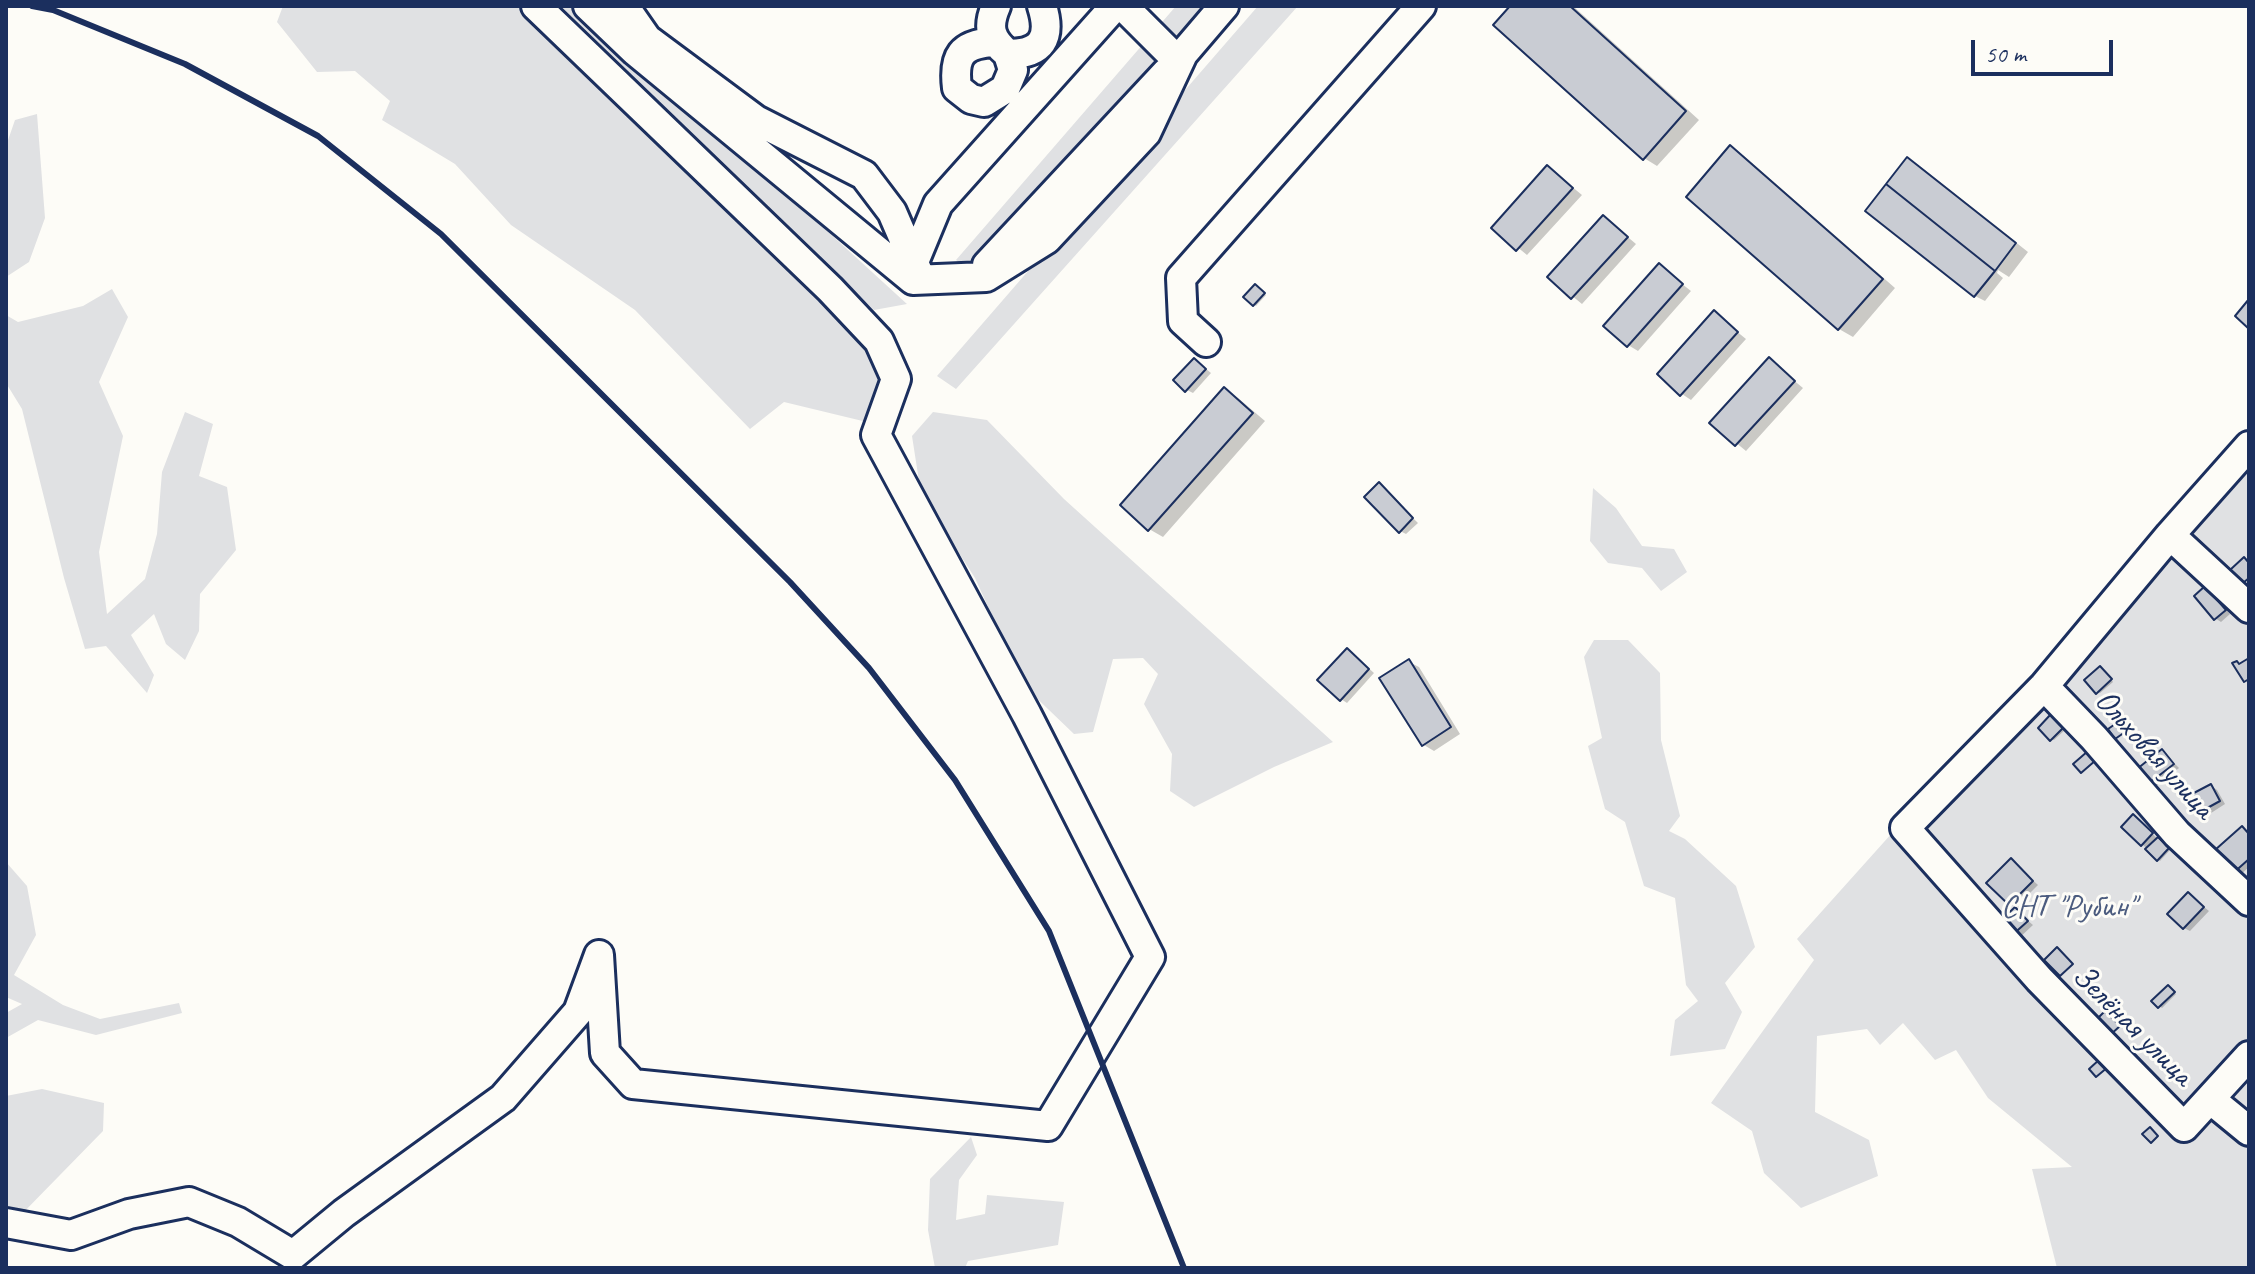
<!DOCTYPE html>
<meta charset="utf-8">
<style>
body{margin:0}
#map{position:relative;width:2255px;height:1274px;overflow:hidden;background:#fdfcf7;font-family:Caveat,sans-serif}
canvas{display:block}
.frame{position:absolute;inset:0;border:8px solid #1b2f5e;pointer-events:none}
.scale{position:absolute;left:1971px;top:40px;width:142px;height:36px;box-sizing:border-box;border:4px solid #1b2f5e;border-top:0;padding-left:10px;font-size:24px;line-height:28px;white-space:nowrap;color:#1b2f5e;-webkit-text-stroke:6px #fdfcf7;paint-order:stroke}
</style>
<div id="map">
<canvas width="2255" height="1274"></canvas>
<div class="frame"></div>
<div class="scale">50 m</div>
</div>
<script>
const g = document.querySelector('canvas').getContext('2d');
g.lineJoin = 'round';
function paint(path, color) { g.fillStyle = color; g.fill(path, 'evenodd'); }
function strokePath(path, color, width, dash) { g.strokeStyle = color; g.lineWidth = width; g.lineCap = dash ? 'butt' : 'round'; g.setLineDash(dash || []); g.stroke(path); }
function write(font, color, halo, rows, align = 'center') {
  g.font = font + ' Caveat,sans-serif'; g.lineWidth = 6; g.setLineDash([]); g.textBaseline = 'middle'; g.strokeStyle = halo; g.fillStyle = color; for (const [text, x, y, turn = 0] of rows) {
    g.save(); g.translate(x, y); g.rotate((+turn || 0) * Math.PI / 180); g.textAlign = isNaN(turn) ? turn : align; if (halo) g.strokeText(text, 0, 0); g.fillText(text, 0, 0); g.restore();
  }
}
paint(new Path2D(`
 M283 6H520L748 222 888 362 875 424 784 402 750 429 635 310 511 225 455 164 382 120 390 101 355 71 317 72 277 22Z
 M544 6H581L907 304 874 310 723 176Z
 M1176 6H1209L975 273 956 260Z
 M1258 6H1298L956 389 937 376Z
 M37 114 45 218 29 262 6 277V146L15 120Z
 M112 289 128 317 99 382 123 436 99 552 107 614 145 579 157 534 162 472 185 412 213 424 199 476 227 487 236 550 200 594 199 631 185 660 166 644 154 614 131 635 154 675 147 693 106 646 85 649 64 578 22 409 6 383V315L18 322 83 306Z
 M933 412 987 420 1064 499 1333 742 1274 767 1194 807 1170 791 1172 754 1144 704 1158 674 1143 658 1113 659 1093 732 1074 734 1024 686 975 578 921 494 912 436Z
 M2249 435V1268H2057L2032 1169 2072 1167 1988 1098 1956 1050 1935 1060 1903 1023 1880 1045 1867 1029 1817 1036 1815 1112 1869 1140 1878 1176 1801 1208 1764 1173 1752 1131 1711 1103 1814 960 1797 939Z
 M1593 488 1616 508 1642 546 1674 549 1687 572 1661 591 1642 568 1608 563 1590 541Z
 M1594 640H1628L1660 673 1661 740 1680 816 1669 831 1685 839 1736 886 1755 947 1725 983 1742 1012 1725 1049 1670 1056 1675 1020 1698 1001 1686 985 1675 898 1644 886 1625 822 1605 809 1588 746 1602 738 1584 657Z
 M6 862 27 886 36 935 14 975 63 1005 100 1019 179 1003 182 1013 96 1035 38 1020 6 1038V1013L22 1004 6 997Z
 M42 1089 104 1103 103 1131 16 1220 6 1221V1096Z
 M971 1137 977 1155 959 1180 956 1220 985 1214 987 1195 1064 1202 1058 1245 968 1261 965 1268H935L928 1230 930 1179Z`), '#e0e1e3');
paint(new Path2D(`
 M1512 6H1573L1699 120 1657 166 1644 158Z
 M1731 148 1744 156 1895 288 1853 337 1839 329 1689 197Z
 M1908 160 1921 167 2028 252 2009 277 1998 270 1997 273 2003 278 1985 301 1975 296Z
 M1548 167 1582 195 1527 255 1494 228Z
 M1604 217 1636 244 1582 304 1549 277Z
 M1659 266 1691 291 1638 351 1628 345Z
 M1257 288 1266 295 1256 306 1246 297Z
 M1714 313 1746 339 1691 400 1682 394Z
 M1195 360 1211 373 1193 393 1187 390Z
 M1769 360 1803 388 1746 451 1712 423Z
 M1225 390 1238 398 1265 421 1163 537 1149 529Z
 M1379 485 1418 523 1406 534 1400 531Z
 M2206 588 2230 614 2221 622 2215 618Z
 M1353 654 1374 673 1347 703 1341 699Z
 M1409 662 1419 667 1460 734 1434 751 1424 745Z
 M2103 669 2113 682 2100 693 2098 692Z
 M2054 717 2066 729 2054 740 2051 739Z
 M2162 751 2179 768 2156 786 2150 783Z
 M2211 786 2217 790 2225 804 2208 815 2201 811Z
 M2134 817 2170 850 2160 861 2142 844Z
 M2242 828 2249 833V867L2238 877 2232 873Z
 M2011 861 2038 885 2016 907 2010 904Z
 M2188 894 2209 911 2190 931 2184 928Z
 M2015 910 2033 925 2018 939 2012 936Z
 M2170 989 2176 994 2162 1008 2154 1001Z`), '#0003');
const building = new Path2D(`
 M1510 6H1570L1686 111 1643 160 1493 25Z
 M1730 145 1883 279 1838 330 1686 197Z
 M1907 157 2016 243 1995 271 1886 184Z
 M1547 165 1573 188 1516 251 1491 228Z
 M1886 184 1995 271 1974 297 1865 211Z
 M1603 215 1628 237 1571 299 1547 277Z
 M1659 263 1683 284 1627 347 1603 326Z
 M1255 284 1265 293 1253 306 1243 297Z
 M2249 299V329L2235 316Z
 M1714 310 1738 332 1680 396 1657 374Z
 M1769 357 1795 381 1735 446 1709 423Z
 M1194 358 1206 369 1185 392 1173 380Z
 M1224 387 1253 413 1148 531 1120 505Z
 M1379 482 1413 518 1399 533 1364 497Z
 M2244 557 2249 563V578L2243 583 2230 570Z
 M2205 586 2226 610 2214 620 2194 596Z
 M1347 648 1369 669 1340 701 1317 680Z
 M2249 658V679L2244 682 2232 663 2237 661 2239 664Z
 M1409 659 1451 727 1422 746 1379 678Z
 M2100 666 2112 679 2096 694 2084 680Z
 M2051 714 2064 727 2050 741 2038 728Z
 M2121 720 2128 730 2115 739 2108 729Z
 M2162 749 2174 764 2148 784 2137 769Z
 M2088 751 2096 760 2081 773 2073 764Z
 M2211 784 2220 801 2200 812 2190 795Z
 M2133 814 2153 833 2141 846 2121 827Z
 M2242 826 2249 834V859L2231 875 2226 863 2215 850Z
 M2158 837 2169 848 2157 861 2145 849Z
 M2011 858 2033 881 2009 905 1986 883Z
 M2188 892 2204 907 2183 929 2167 914Z
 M2015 907 2028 921 2010 937 1997 924Z
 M2057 947 2073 964 2060 976 2044 960Z
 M2168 985 2175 992 2158 1008 2151 1001Z
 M2105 1011 2120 1026 2109 1036 2095 1021Z
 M2100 1059 2108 1067 2096 1077 2089 1069Z
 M2150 1127 2158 1136 2151 1143 2142 1134Z`);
paint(building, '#c9ccd3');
strokePath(building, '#1b2f5e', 2);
const minor = new Path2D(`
 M588 6 635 51 913 280 986 277 1047 239 1146 133 1183 54 1224 6
 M624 6 647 39 756 120 864 175 892 212 921 279
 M996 6C987 27 990 39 1008 54 1042 54 1052 38 1042 6
 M1123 6 1177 60
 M994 42C961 44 953 56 957 88L971 99 984 102 1005 89 1013 70 1008 54
 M914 262 938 204 1115 6
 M987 265 1166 73
 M1206 342 1183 321 1181 278 1421 6
 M2249 446 2170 535 2044 686 1905 828 2039 979 2184 1127 2249 1056
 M2170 535 2249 608
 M2044 686 2094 738 2177 834 2249 901
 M2210 1099 2249 1131
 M6 1223 71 1235 129 1214 189 1202 238 1222 293 1255 344 1213 503 1098 578 1012 599 955 605 1053 633 1084 1048 1126 1150 957 1027 715 876 435 896 379 879 341 830 289 536 6`);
strokePath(minor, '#1b2f5e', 34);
strokePath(minor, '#fdfcf7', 28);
strokePath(new Path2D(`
 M32 6 53 10 185 64 318 136 441 234 790 582 869 668 955 780 1049 931 1184 1268`), '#1b2f5e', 6);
write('32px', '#1b2f5e', '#fdfcf7', [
 ["Ольховая улица",2154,755,48],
 ["Зелёная улица",2132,1026,45]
]);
write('32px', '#4c5c7f', '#fdfcf7', [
 ["СНТ \"Рубин\"",2068,908]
]);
</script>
